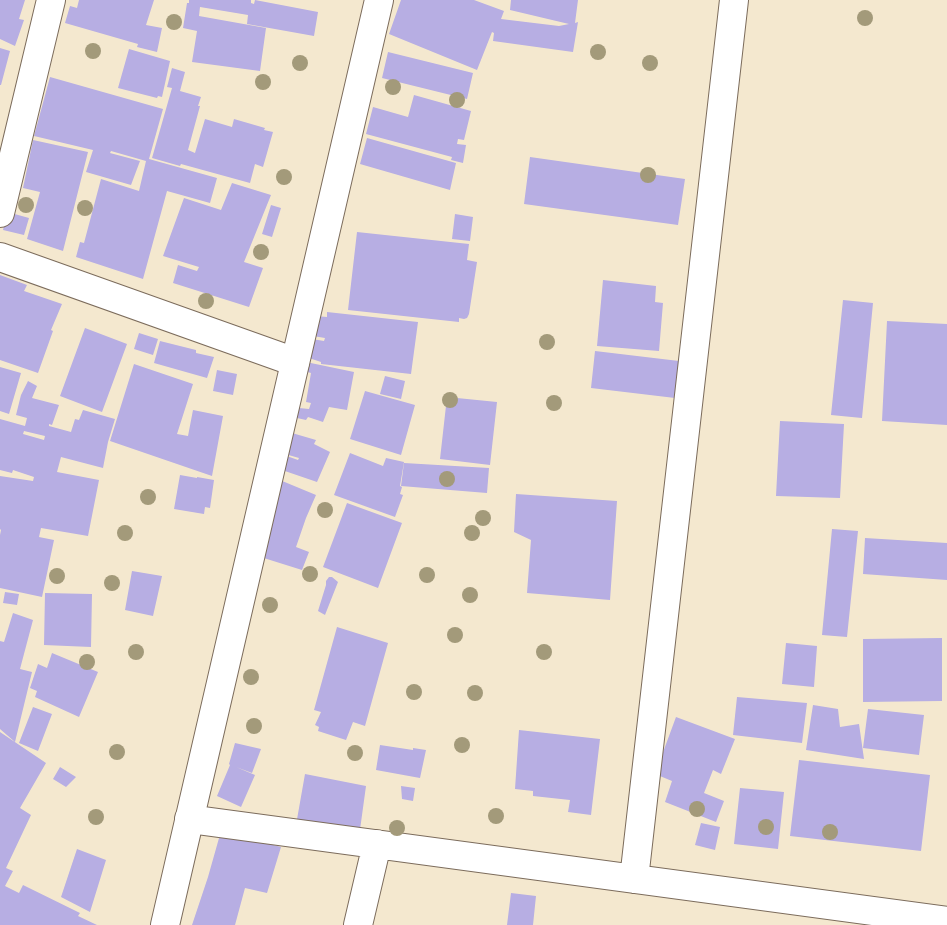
<!DOCTYPE html>
<style>
body{margin:0}
canvas{display:block;background:#f4e8cf}
</style>
<canvas width="947" height="925"></canvas>
<script>
const g = document.querySelector('canvas').getContext('2d');
g.lineJoin = 'round';
function paint(path, color) { g.fillStyle = color; g.fill(path, 'evenodd'); }
function strokePath(path, color, width, dash) { g.strokeStyle = color; g.lineWidth = width; g.lineCap = dash ? 'butt' : 'round'; g.setLineDash(dash || []); g.stroke(path); }
paint(new Path2D(`
 M0 0H25L19 19 24 20 15 46 0 39Z
 M79 0H154L146 25 162 28 157 52 137 47 138 44 65 23 70 6 77 8Z
 M189 0H251V3L254 4 255 0 318 12 314 36 247 24 248 15 200 7 199 16 266 28 260 71 192 62 197 31 183 28 187 3H189Z
 M401 0H474L504 11 501 19 559 26 569 24 510 10 511 0H578L575 23 578 22 573 52 493 41 494 33 492 32 477 70 389 34Z
 M0 48 10 51 1 85H0Z
 M129 49 170 61 162 97 158 96 157 98 118 88Z
 M388 52 473 73 467 99 382 78Z
 M172 68 185 72 180 91 201 97 198 106H200L188 150 195 153 205 119 232 127 234 119 265 128 264 130 273 132 263 167 255 164 250 183 181 164 180 166 152 158 172 88 167 87Z
 M50 77 163 109 149 159 217 178 210 203 167 191 143 279 76 257 80 242 84 243 101 179 139 191 146 161 111 151 110 153 140 161 131 185 86 172 93 150 34 136Z
 M414 95 471 111 464 140 458 139 457 144 466 145 463 163 451 160 452 157 366 134 373 107 408 117Z
 M367 138 456 163 450 190 360 164Z
 M33 140 88 152 63 251 27 239 40 192 23 188Z
 M530 157 685 179 678 225 524 204Z
 M232 183 271 195 244 262 263 268 249 307 173 283 178 265 197 271 199 267 163 256 184 198 221 210Z
 M271 205 281 208 272 237 262 234Z
 M11 213 29 218 24 235 3 230 6 218Z
 M455 214 473 217 470 241 452 239Z
 M357 232 469 244 467 260 477 262 469 314 467 318 464 319 459 318V322L348 310Z
 M0 275 27 285 24 291 62 304 51 330 53 331 38 373 0 360Z
 M603 280 656 286 655 302 663 303 659 351 597 346Z
 M843 300 873 303 862 418 831 415Z
 M327 312 418 322 411 374 321 364V362L309 358 312 339 324 341 325 338 313 336 315 316 327 317Z
 M887 321 947 324V425L882 421Z
 M85 328 127 344 102 412 60 396Z
 M139 333 158 339 153 355 134 349Z
 M160 341 196 350V353L214 357 207 378 154 363Z
 M595 351 679 361 675 398 591 388Z
 M306 362 354 372 347 410 329 407 323 422 308 417 306 420 297 418 299 408 309 409 311 403 306 402 311 373 304 371Z
 M134 364 193 384 177 434 188 436 193 410 223 416 212 476 110 441Z
 M0 367 21 373 9 414 0 411Z
 M217 370 237 374 233 395 213 391Z
 M385 376 405 381 401 399 380 394Z
 M28 381 37 386 32 398 59 405 52 425 49 424V426L71 432 75 419 79 420 83 410 115 419 108 442 103 468 61 457 57 472 99 480 88 536 41 528 39 537 54 540 42 597 0 588V535L1 530 0 529V476L33 481 34 477 13 470 12 473 0 470V419L25 426 27 418 16 415 21 395ZM24 431 45 436 44 440 23 434Z
 M365 391 415 405 401 455 350 439Z
 M447 397 497 402 490 465 440 459Z
 M780 421 844 424 840 498 776 496Z
 M292 433 316 440 314 444 330 452 317 482 279 469 284 455 298 460 299 458 285 454Z
 M350 453 383 466 386 458 404 462 400 486 402 487 400 494 403 495 395 517 334 495Z
 M404 463 489 468 487 493 401 486Z
 M180 475 197 478V477L214 480 210 508 205 507 204 514 174 509Z
 M275 478 316 495 306 518 296 547 309 552 302 570 251 554Z
 M516 494 617 501 610 600 527 593 531 540 514 532Z
 M347 503 402 523 378 588 323 567Z
 M832 529 858 531 847 637 822 635Z
 M865 538 947 543V580L863 574Z
 M132 571 162 576 153 616 125 610Z
 M329 577H332L338 582 325 615 318 611 326 585V581Z
 M5 592 19 594 17 605 3 603Z
 M45 593 92 594 91 647 44 645Z
 M13 613 33 620 20 669 32 672 15 742 0 729V641L4 642Z
 M337 627 388 643 365 726 353 722 346 740 318 731 319 727 315 725 321 712 314 710Z
 M942 638V701L863 702V639Z
 M786 643 817 646 814 687 782 684Z
 M52 653 98 672 79 717 35 697 37 691 30 688 38 664 47 668Z
 M737 697 807 703 802 743 733 735Z
 M813 705 838 709 840 727 859 724 864 759 806 750Z
 M33 707 52 714 38 751 19 743Z
 M868 709 924 715 919 755 863 748Z
 M676 717 735 739 721 774 713 770 704 793 724 801 716 822 665 802 672 781 655 774Z
 M519 730 600 739 591 815 568 812 570 800 533 796V791L515 789Z
 M0 732 46 763 20 808 31 815 6 868 13 871 5 886 19 893 23 885 80 913 78 916 97 925H0Z
 M235 743 261 749 252 773 236 767 255 775 241 807 217 796 230 765 229 764Z
 M380 745 413 750V748L426 750 420 778 376 770Z
 M799 760 930 775 921 851 790 836Z
 M60 767 76 777 66 787 53 779Z
 M305 774 366 786 359 837 296 825Z
 M401 786 415 788 413 801 402 799Z
 M740 788 784 792 778 849 734 844Z
 M701 823 720 827 715 850 695 845Z
 M221 831 281 847 267 893 245 888 235 925H192L208 877Z
 M77 849 106 860 90 912 61 897Z
 M511 893 536 896 533 925H507Z`), '#b7aee3');
const minor = new Path2D(`
 M0 213 51 0
 M0 257 295 362
 M189 819 947 921
 M634 879 734 0
 M358 925 377 844`);
const major = new Path2D(`
 M165 925 379 0`);
strokePath(minor, '#7c6c5c', 30);
strokePath(major, '#7c6c5c', 30);
strokePath(minor, '#fff', 28);
strokePath(major, '#fff', 28);
g.fillStyle = '#a39a7a';
for (const [x, y] of [
 [865,18],
 [174,22],
 [93,51],
 [598,52],
 [300,63],
 [650,63],
 [263,82],
 [393,87],
 [457,100],
 [648,175],
 [284,177],
 [26,205],
 [85,208],
 [261,252],
 [206,301],
 [547,342],
 [450,400],
 [554,403],
 [447,479],
 [148,497],
 [325,510],
 [483,518],
 [125,533],
 [472,533],
 [310,574],
 [427,575],
 [57,576],
 [112,583],
 [470,595],
 [270,605],
 [455,635],
 [136,652],
 [544,652],
 [87,662],
 [251,677],
 [414,692],
 [475,693],
 [254,726],
 [462,745],
 [117,752],
 [355,753],
 [697,809],
 [496,816],
 [96,817],
 [766,827],
 [397,828],
 [830,832]
]) { g.beginPath(); g.arc(x, y, 8, 0, 2 * Math.PI); g.fill(); }
</script>
